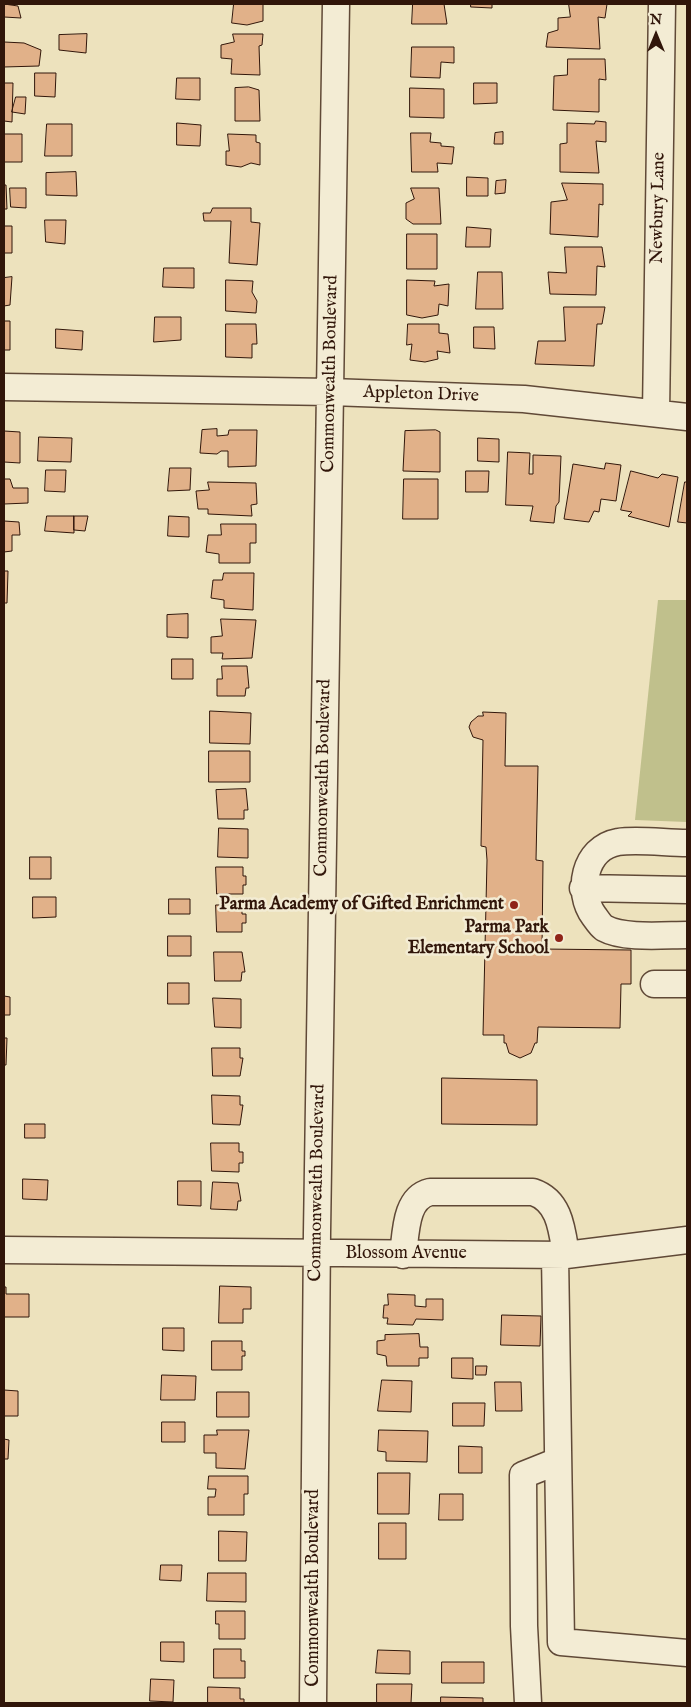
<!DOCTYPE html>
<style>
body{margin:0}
#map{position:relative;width:691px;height:1707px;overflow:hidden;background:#ede2bd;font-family:"IM FELL English",serif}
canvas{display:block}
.frame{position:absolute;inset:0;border:5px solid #31160a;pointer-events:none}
.north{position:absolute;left:631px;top:10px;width:50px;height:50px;-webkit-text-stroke:4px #f3ecd4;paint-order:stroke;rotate:0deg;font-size:14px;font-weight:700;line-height:20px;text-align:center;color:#31160a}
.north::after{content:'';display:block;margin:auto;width:18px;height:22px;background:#31160a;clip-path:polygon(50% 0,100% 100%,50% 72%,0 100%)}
</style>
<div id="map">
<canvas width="691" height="1707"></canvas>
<div class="frame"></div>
<div class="north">N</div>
</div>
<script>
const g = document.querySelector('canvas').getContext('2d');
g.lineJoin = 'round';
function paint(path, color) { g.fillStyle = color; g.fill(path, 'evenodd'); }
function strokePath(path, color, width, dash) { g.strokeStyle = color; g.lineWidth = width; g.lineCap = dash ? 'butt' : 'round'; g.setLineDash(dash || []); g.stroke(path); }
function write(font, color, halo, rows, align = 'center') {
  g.font = font + ' "IM FELL English",serif'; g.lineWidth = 5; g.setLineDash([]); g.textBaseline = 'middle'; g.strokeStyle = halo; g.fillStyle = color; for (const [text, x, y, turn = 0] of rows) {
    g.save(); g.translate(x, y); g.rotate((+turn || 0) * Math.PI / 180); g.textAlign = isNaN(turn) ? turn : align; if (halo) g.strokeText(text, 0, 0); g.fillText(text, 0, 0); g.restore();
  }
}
paint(new Path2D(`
 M658 600H687V822L635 820Z`), '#c0c08c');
const building = new Path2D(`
 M4 4 18 6 21 18 4 17Z
 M234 4H263V21L247 25 232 23Z
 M413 4H444L447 24H412Z
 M471 4H492V8L471 7Z
 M569 4H607L605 18 598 17 600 49 546 47 548 33 558 30V18L570 17Z
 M87 34 86 53 59 50V35Z
 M233 34H263L262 45 259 46 260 75 231 74 232 59 221 58V45L234 42Z
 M4 42 24 43 41 50 39 66 4 67Z
 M412 47H454V63L441 62 440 78 411 77Z
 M568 59H605L606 80 599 79V112L553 110 554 76 567 75Z
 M35 73H56L55 97 35 96Z
 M177 78H200V100L176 99Z
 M4 83H13L12 122 4 121Z
 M474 83H497V103L474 104Z
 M249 87 259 90 260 121H235V88Z
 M410 88 444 89V118L410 117Z
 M16 97H26L25 114 12 112Z
 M596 121 606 122V142L596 141 599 173 560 172V144L567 143V123L594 124Z
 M177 123 201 125 200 146 177 145Z
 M47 124H72V156H45Z
 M503 132V144H494L495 133Z
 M411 133H431L430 142 441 143V146L454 147 452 164 437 163 438 172H412Z
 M4 134H22V162H4Z
 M228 134 256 135V142L260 143V165L251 163 241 167 226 165V151H229Z
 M76 172 77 196 46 195V173Z
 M467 177 488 178V196H467Z
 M506 180 505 193 495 194 496 181Z
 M562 183 603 184V205L599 204 598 237 550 234 551 202 567 200Z
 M4 185H6L7 209H4Z
 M10 188H26V208L11 207Z
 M411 188H439L441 224H413L406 219V203L414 199Z
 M213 208H251V222L260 223 257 265 229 263 231 221H204L203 213H210Z
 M45 220H66L65 244 46 242Z
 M4 226H12V253H4Z
 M467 227 491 229 490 247H466Z
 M407 234H437V269H407Z
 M565 247H602L605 267 597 266 596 295 550 294 548 272 566 273Z
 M164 268H194V288L163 287Z
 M478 272H502L503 309H476Z
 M12 277 10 305 4 306V278Z
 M226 280 253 281 252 292 257 301 256 313 226 311Z
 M407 280 435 281 434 286 449 284 448 306 439 304 438 315 422 318 407 315Z
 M564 307H605L602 324H597L594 366 535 364 538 341H565Z
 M155 317H181V340L154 342Z
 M4 321H10V350H4Z
 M226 324H256L257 344H252V358L226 357Z
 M408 324H439V333L448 334 450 353 437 351 438 359 425 362 410 360 412 344 407 345Z
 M474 327H494L495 349 474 348Z
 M56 329 83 331 82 350 56 348Z
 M217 429V436L228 435 229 430H257L256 466 228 467V451H221L217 454 200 453 202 430Z
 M436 430 440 432V472L403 471 405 431Z
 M4 431 20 432V463L4 462Z
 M39 437 72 438 71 462 38 461Z
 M478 438 499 439V462L478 461Z
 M508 452 530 453 529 474H533V455L561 456 559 502 556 506 554 523 530 521 533 506 506 505Z
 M606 463 621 465 616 501 601 499 599 512 594 511 589 522 564 519 573 464 604 469Z
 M170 468H191L190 490 168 491Z
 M46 470H66L65 492 45 491Z
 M466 471H489L488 492H466Z
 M631 471 658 478 662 474 678 477 669 527 628 516 632 512 621 510Z
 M4 479H10L13 488H28V503L4 504Z
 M404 479H438V519H403Z
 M208 482 256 483 257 504 251 505 252 516 208 514V509H198L196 491 209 490Z
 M685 482H687V523L678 522Z
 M47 516H74V533L45 531Z
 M74 516H88L85 531 74 530Z
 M169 516 189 517V537L168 536Z
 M4 521 19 522 20 535H12V551L4 552Z
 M221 524H256V543H250V563H219V554L206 552 208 535H221Z
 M4 571H8L7 603H4Z
 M224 573H254L253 610 224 608V600L211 598 213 580H222Z
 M188 614V638L167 637V615Z
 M221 619 256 620 252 658 222 659 223 653H211V637L222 636Z
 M172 659H193V679H172Z
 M222 666H247L249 688H246L245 696H217V679H222Z
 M210 711 251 713 250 744 210 743Z
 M483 712 506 713 505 766H538L536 860 543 861 542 949 631 950V984H621L620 1028 538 1027 537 1043H535L531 1053 520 1058 509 1053 506 1043H504V1035H483L487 860 486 847 481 846 483 740 473 737 469 727 471 722 478 716H483Z
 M209 751H250V782H209Z
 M246 789 248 810H244V819H218L216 790Z
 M219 828 248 829V858L218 857Z
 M30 857H51V879H30Z
 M216 867H243V876H246V885H243V894H217Z
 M33 897H56V917L33 918Z
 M169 899H190V914H169Z
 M216 905H242V914H246V923H242V932H217Z
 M168 936H191V956H168Z
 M214 952H242L245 972H242L241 981H215Z
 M168 983H189V1004H168Z
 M4 996 10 997V1015H4Z
 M213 998 241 999V1028L215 1027Z
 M4 1038H7L6 1065H4Z
 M212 1048H240V1058H243L240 1076H213Z
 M442 1078 537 1080V1125L442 1124Z
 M212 1095 240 1096V1105H243L240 1125 213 1124Z
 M25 1124H45V1138H25Z
 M211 1143H239V1152H243V1163H239V1172L212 1171Z
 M23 1179 48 1180 47 1200 23 1199Z
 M178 1181H201V1206L178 1205Z
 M213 1182 238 1183 241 1201H238L237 1210 211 1209Z
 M220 1286 251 1287V1309H243V1323H219Z
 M4 1287H6V1294H29V1317H4Z
 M388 1294 415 1295V1306L426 1307V1299H443V1320L416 1319 413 1325 387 1324 388 1318H383L384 1305H388Z
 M502 1315 541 1316 540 1346 501 1345Z
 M163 1328H184V1351L163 1350Z
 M419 1334 420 1347H428V1358H419V1366H387L386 1356 377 1354V1341L385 1340V1335Z
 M212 1341H242V1351H245V1356H242V1370H212Z
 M452 1358H473V1379L452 1378Z
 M476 1366H487L486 1375H476Z
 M162 1375 196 1376 195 1400H161Z
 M382 1380 412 1381 411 1412 378 1411Z
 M495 1382H521L522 1411H496Z
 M4 1390 18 1391V1416H4Z
 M217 1392H249V1417H217Z
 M453 1403H485L484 1426H453Z
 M162 1422H185V1442H162Z
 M217 1430H249L245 1469 216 1468V1453H204V1435H217Z
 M379 1430 428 1431 427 1462 386 1461V1452L378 1451Z
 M4 1439 9 1440 8 1459H4Z
 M459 1446 482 1447V1473H459Z
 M378 1473H410L409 1514H378Z
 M209 1476H248V1494H244V1515H208V1497H215L216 1489H208Z
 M440 1494H463V1520H439Z
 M379 1523H406V1559H379Z
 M219 1531 247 1532 246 1561H219Z
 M161 1565H182L181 1581 160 1580Z
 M208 1573H246V1602L207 1601Z
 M216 1611H245V1639H219V1624H216Z
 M161 1642H184V1662L161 1661Z
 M214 1649H241V1661H245V1678H214Z
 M378 1650 410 1651V1674L376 1673Z
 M442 1662H484V1683H442Z
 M151 1679 174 1680 173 1702 150 1701Z
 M377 1684H412L411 1703H377Z
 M208 1687 240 1688V1699H244V1703H208Z
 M441 1697 483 1698V1703H441Z`);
paint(building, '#e1b189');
strokePath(building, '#31160a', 1);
const minor = new Path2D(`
 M4 387 331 392 524 399 687 417
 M656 413 662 4
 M687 843C666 843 638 839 618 842 584 848 576 892 594 916 597 920 600 925 604 928 624 939 664 935 687 935
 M583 888 687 890
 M654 984H687
 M4 1250 566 1255 687 1240
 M403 1255C406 1233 405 1198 430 1192H533C560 1201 562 1230 566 1255
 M555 1255 561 1642 687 1653
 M313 1703 317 1232 336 4
 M528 1703 524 1626 523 1475 558 1461`);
strokePath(minor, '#604937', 29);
strokePath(minor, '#f3ecd4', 26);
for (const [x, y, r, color] of [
 [514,905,5,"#8f2418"],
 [559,938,5,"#8f2418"]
]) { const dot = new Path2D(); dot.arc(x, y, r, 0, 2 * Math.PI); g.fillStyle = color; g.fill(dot); strokePath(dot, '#f3ecd4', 2); }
write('18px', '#31160a', '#f3ecd4', [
 ["Newbury Lane",659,208,-89],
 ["Commonwealth Boulevard",331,374,-89],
 ["Appleton Drive",421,395,2],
 ["Commonwealth Boulevard",324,778,-89],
 ["Commonwealth Boulevard",318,1183,-89],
 ["Blossom Avenue",406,1254],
 ["Commonwealth Boulevard",314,1588,-90]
]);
write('bold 18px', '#31160a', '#f3ecd4', [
 ["Parma Academy of Gifted Enrichment",504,905],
 ["Parma Park",549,928],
 ["Elementary School",549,949]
], 'right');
</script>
